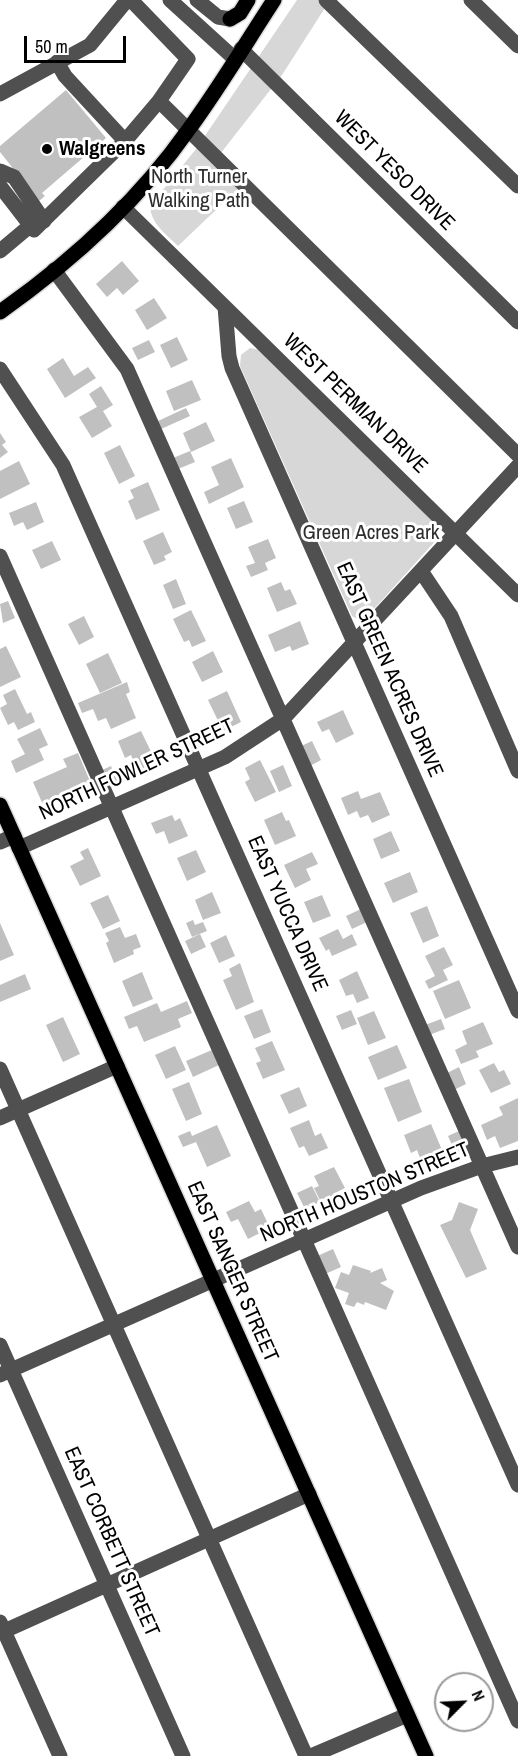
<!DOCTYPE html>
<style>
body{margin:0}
#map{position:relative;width:518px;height:1756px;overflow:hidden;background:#fff;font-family:"Archivo Narrow",sans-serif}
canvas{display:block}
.north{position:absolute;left:434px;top:1672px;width:60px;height:60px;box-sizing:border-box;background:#fff;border:2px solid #999;border-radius:50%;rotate:66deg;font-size:16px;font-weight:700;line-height:24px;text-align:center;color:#000}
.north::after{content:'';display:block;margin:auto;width:21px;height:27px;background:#000;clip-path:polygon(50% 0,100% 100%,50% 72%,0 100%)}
.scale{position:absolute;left:24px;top:36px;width:102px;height:27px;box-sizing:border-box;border:3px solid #000;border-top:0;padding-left:8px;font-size:18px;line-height:21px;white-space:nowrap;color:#000;-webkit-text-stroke:4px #fff;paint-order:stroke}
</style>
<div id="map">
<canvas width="518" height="1756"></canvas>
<div class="north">N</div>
<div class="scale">50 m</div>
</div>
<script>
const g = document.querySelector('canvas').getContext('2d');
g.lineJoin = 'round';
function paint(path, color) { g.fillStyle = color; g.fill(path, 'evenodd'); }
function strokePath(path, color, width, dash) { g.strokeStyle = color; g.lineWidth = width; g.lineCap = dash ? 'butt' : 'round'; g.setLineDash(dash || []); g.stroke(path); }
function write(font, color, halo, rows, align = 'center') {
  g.font = font + ' "Archivo Narrow",sans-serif'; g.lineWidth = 6; g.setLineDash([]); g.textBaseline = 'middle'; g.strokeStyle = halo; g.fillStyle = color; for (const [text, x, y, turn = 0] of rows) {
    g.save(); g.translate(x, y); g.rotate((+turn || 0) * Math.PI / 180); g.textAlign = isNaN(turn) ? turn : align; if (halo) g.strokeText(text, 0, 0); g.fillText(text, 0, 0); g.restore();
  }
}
paint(new Path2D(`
 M297 0H330L282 75 213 163 239 188 178 246C166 234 151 224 150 206L196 149Z
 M250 348 260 350 439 527 438 538 365 619 359 620 352 616 240 366 241 355Z`), '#d7d7d7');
paint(new Path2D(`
 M66 90 106 138 42 193 45 196 39 201 0 152V146Z
 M122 261 139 281 123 295 117 288 107 297 96 284Z
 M154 298 167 318 147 330 135 310Z
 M177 337 188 360 171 368 160 345Z
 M149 340 155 352 138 360 132 348Z
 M63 358 74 376 88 367 96 378 65 398 47 369Z
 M192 380 201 400 174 411 166 391Z
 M101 386 113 405 103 411 112 426 92 438 79 417 97 407 89 394Z
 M186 408 190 416 161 429 158 421Z
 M206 422 215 441 191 452 183 433Z
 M0 433 6 442 2 445 8 452 0 458Z
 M120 445 135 476 119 484 104 453Z
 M190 451 195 462 178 469 173 458Z
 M231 458 244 487 209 504 204 492 219 485 211 467Z
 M19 461 30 484 0 499V471Z
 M148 482 160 510 136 520 128 501 134 498 130 490Z
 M244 501 253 522 236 529 227 508Z
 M36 502 44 522 27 530 23 522 14 526 9 513Z
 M163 532 172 552 164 556 166 560 154 565 143 541Z
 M268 539 276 558 265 563 268 570 251 577 246 566 255 563 248 547Z
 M52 541 61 560 41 569 32 550Z
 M176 579 186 604 173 609 163 585Z
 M281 582 285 591 290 589 297 604 277 612 267 588Z
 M8 601 15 618 3 623 0 604Z
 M191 610 206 641 192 647 189 640 184 642 173 619Z
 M84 616 94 637 79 645 68 624Z
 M300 621 309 644 292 651 290 646 275 652 268 635Z
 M6 646 21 677 0 687V649Z
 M213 651 223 672 202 682 192 662Z
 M108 653 122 683 100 693 86 664Z
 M127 682 130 692 126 694 136 718 111 729 106 718 98 721 93 709 82 713 78 703Z
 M15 689 27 714 31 712 35 722 18 730 14 722 8 725 0 708 7 704 3 695Z
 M227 691 241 722 223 731 208 700Z
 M343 710 354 734 336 743 329 729 322 732 317 722Z
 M40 728 48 745 39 749 44 760 16 773 11 761 25 754 17 739Z
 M141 731 158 766 105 789 98 772 111 766 113 771 134 762 131 755 125 758 118 741Z
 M312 741 321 760 308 767 299 747Z
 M78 753 92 786 44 807 33 782 67 767 63 759Z
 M260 760 276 792 255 802 245 782 250 779 245 768Z
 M283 765 292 786 279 792 270 771Z
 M358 791 361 799 380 792 390 815 372 823 368 815 360 818 357 811 348 815 341 798Z
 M282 812 286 821 289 820 296 836 275 845 264 820Z
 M172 815 175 821 180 818 188 836 169 844 164 831 156 834 151 823Z
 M391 831 400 851 381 859 373 839Z
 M88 848 101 876 80 886 70 866 84 859 80 852Z
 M196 850 206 872 187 881 177 858Z
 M312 852 318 864 306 869 311 880 295 888 284 865Z
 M410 872 418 892 393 903 384 883Z
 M212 892 221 913 203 920 195 900Z
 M108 895 120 921 103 929 90 903Z
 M322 895 331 916 313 923 304 902Z
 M427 906 439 936 423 943 410 913Z
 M361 909 367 922 352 929 346 916Z
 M193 920 195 925 203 922 207 931 192 937 186 923Z
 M0 923 14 955 0 961Z
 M120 927 125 938 136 934 141 947 133 950 134 954 114 963 106 943 109 941 105 933Z
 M338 929 343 939 352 934 357 945 332 956 329 949 326 951 319 938Z
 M200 934 206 947 191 954 185 941Z
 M226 935 235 956 219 963 210 943Z
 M444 947 453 965 443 970 448 980 429 989 425 981 435 976 425 956Z
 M240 963 254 1002 236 1010 223 980 232 976 229 969Z
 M357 971 369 998 357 1003 353 994 346 996 339 980Z
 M142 972 153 999 133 1007 122 981Z
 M25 974 31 989 0 1002V985Z
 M459 980 471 1008 445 1019 433 991Z
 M187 1001 192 1013 178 1019 181 1027 144 1042 137 1026 129 1029 124 1017 157 1003 161 1012Z
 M262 1009 271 1032 254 1039 244 1016Z
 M351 1010 357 1024 342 1030 336 1016Z
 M374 1011 386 1038 368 1045 357 1018Z
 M63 1017 80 1054 63 1062 46 1025Z
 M441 1019 445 1029 429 1035 425 1025Z
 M483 1022 493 1044 476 1051 479 1057 461 1064 455 1050 467 1044 462 1031Z
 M272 1041 285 1070 263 1079 256 1063 261 1061 255 1048Z
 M397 1045 407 1068 378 1080 368 1057Z
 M175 1046 186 1070 166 1079 155 1055Z
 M212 1050 219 1065 193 1077 186 1061Z
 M494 1063 499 1072 504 1070 511 1084 491 1093 479 1070Z
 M459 1067 466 1084 454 1090 447 1073Z
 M409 1079 422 1112 398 1122 384 1088Z
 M189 1082 202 1114 186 1121 172 1089Z
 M299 1087 307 1106 289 1114 280 1095Z
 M518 1098V1141L500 1148 495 1136 487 1140 481 1125 503 1115 499 1107Z
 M309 1120 315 1136 321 1133 328 1148 309 1156 304 1146 299 1148 290 1128Z
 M431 1124 442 1150 420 1158 417 1150 411 1153 404 1135Z
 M217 1125 231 1156 207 1167 196 1142 183 1147 178 1136 190 1131 192 1136Z
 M461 1130 469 1148 456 1154 448 1136Z
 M334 1167 345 1188 333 1194 337 1203 330 1207 326 1198 320 1200 314 1188 319 1186 314 1176Z
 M312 1186 320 1202 305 1209 297 1193Z
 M249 1201 255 1212 261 1209 270 1228 248 1239 238 1219 231 1222 226 1212Z
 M459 1202 478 1209 470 1230 487 1269 466 1278 440 1225 452 1220Z
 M333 1249 341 1267 323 1275 315 1257Z
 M353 1265 371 1271 370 1273 382 1268 387 1280 380 1283 394 1291 386 1310 365 1302 364 1305 357 1302 354 1307 345 1304 349 1293 335 1288 341 1272 349 1275Z`), '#c0c0c0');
const major = new Path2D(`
 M230 19 240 13 248 0
 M0 312C71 262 139 200 189 129 219 88 246 43 274 0
 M0 805 426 1756`);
strokePath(major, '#dbdbdb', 18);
strokePath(new Path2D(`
 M131 0 188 59 159 101
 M170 0 235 59
 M197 0 218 17 230 19
 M326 0 518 186
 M471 0 518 46
 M241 49 518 322
 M0 94 90 45 127 0
 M125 141 159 101 518 455
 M0 171 14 177 44 221
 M0 186 34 230 125 141 65 76 57 62
 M123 207 225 307 229 356 232 368 518 1011
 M0 251 31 225
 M54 270 127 369 518 1247
 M225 307 518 595
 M0 369 63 465 518 1485
 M0 556 518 1721
 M421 571 451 616 518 771
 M0 842 14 836
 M19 848 225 757 283 719 518 466
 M0 1069 306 1756
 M0 1118 117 1066
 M0 1345 183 1756
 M0 1375 421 1188 482 1166 518 1157
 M0 1622 60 1756
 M0 1633 309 1494
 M311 1756 407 1715`), '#505050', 15);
strokePath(major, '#000', 15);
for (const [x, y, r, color] of [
 [47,149,6,"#000"]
]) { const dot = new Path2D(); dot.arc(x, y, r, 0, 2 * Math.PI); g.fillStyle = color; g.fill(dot); strokePath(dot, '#fff', 2); }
write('bold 21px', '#000', '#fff', [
 ["Walgreens",59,149]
], 'left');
write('21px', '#000', '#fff', [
 ["WEST YESO DRIVE",394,171,45],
 ["WEST PERMIAN DRIVE",355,404,44],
 ["EAST GREEN ACRES DRIVE",389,670,66],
 ["NORTH FOWLER STREET",137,770,-25],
 ["EAST YUCCA DRIVE",287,914,66],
 ["NORTH HOUSTON STREET",365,1193,-23],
 ["EAST SANGER STREET",232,1272,66],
 ["EAST CORBETT STREET",111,1542,66]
]);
write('21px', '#2e2e2e', '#fff', [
 ["North Turner",199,177],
 ["Walking Path",199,201],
 ["Green Acres Park",371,533]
]);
</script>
